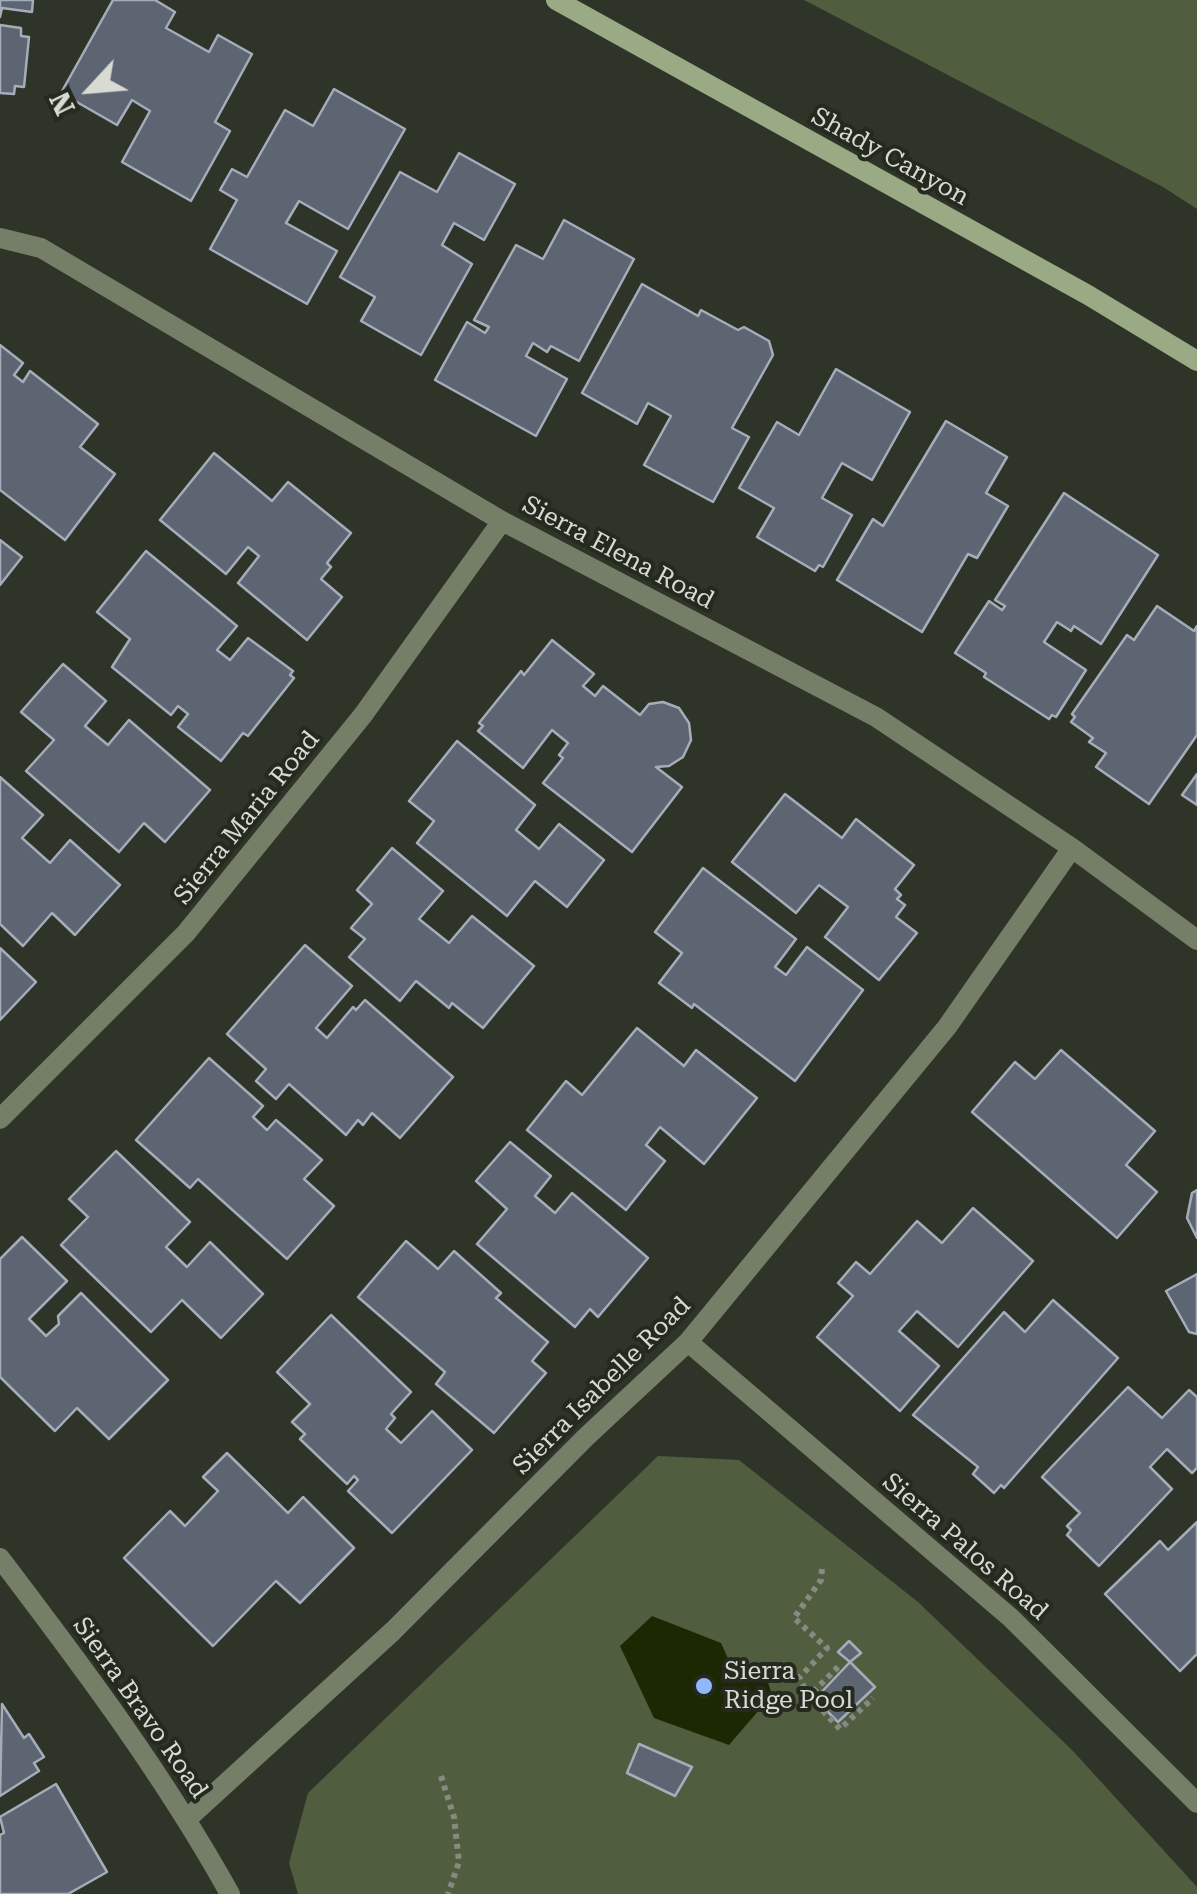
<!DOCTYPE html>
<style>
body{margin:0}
#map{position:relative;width:1197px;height:1894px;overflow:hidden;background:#2f3428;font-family:"Roboto Serif",serif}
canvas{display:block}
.north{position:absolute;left:40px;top:40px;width:100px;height:100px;-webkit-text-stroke:8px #252a1f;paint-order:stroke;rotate:244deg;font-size:28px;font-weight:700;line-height:40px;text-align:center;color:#d8dbd4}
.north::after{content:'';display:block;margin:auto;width:35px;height:45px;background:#d8dbd4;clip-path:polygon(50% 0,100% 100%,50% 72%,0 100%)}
</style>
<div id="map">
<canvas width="1197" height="1894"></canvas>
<div class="north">N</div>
</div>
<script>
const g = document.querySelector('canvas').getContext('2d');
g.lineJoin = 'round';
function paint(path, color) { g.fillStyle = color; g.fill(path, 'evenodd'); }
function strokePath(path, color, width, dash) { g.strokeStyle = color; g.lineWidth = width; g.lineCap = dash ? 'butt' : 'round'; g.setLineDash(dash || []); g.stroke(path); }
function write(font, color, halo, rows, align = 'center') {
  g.font = font + ' "Roboto Serif",serif'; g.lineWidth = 8; g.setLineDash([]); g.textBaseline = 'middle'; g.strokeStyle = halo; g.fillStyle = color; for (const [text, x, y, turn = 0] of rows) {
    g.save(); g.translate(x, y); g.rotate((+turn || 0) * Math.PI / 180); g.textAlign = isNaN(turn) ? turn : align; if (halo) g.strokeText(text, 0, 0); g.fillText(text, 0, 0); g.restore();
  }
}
paint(new Path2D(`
 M804 0H1197V209L1163 187Z
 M658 1456 739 1460 918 1602 1072 1750 1197 1887V1894H298L289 1863 308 1793Z`), '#515d3f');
paint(new Path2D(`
 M652 1616 721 1643 736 1676 765 1673 772 1695 729 1745 654 1718 620 1646Z`), '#1b2801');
const building = new Path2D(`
 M0 0H33L32 12 2 8 0 17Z
 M113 0H155L175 12 166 28 209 52 218 35 252 54 215 122 230 131 191 201 122 162 150 111 132 100 117 125 61 93Z
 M0 25 21 28V36L29 37 24 87 15 86 14 94 0 93Z
 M334 89 405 129 348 229 299 201 286 223 337 251 307 304 210 249 237 200 220 190 232 169 247 177 285 110 313 126Z
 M459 153 515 184 484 240 454 223 442 245 472 264 421 355 361 321 375 297 340 277 400 172 437 192Z
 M564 220 634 259 579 361 551 346 547 352 533 343 526 356 567 379 536 436 435 380 467 322 485 333 489 327 474 320 516 245 543 259Z
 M642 284 698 316 701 310 738 330 744 327 769 341 773 355 732 428 749 437 713 502 644 465 671 416 648 403 637 424 582 393Z
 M0 345 23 363 14 375 23 382 30 371 98 424 80 447 115 474 65 540 0 490Z
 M836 369 910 412 872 480 842 463 822 498 852 515 823 567 819 565 815 571 757 537 774 508 739 488 777 422 799 435Z
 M946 421 1007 457 986 493 1008 506 977 558 968 554 922 632 837 580 873 519 883 526Z
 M214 453 272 501 288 482 351 533 327 563 331 567 321 579 342 597 307 640 238 583 259 556 248 547 226 574 160 520Z
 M1064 493 1158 555 1101 644 1074 626 1071 631 1057 622 1044 642 1086 670 1056 717 1052 715 1049 719 984 677 986 673 955 653 989 601 1002 610 1005 606 995 600Z
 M0 540 22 557 0 585Z
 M146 551 237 626 217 650 230 660 248 638 293 671 290 675 294 678 248 736 243 733 221 761 178 727 188 714 178 706 171 715 112 667 130 639 97 612Z
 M1157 606 1194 631 1197 626V735L1149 804 1096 767 1106 753 1089 742 1093 738 1071 722 1075 717 1072 714 1127 635 1134 640Z
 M552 640 594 674 583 686 595 696 603 686 640 715 649 704 663 702 679 708 689 723 691 740 683 757 669 766 656 767 682 787 632 852 543 783 563 758 559 755 568 743 552 730 523 768 478 731 483 726 479 723 521 671 524 675Z
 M63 664 106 701 85 726 108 745 129 720 210 790 165 842 144 823 119 852 26 771 54 740 21 712Z
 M457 741 535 805 516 830 539 849 559 824 604 860 567 907 535 881 507 916 417 843 434 821 409 801Z
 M1197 774V805L1182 795Z
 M0 777 43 815 22 838 50 863 70 840 120 885 75 935 52 913 23 946 0 924Z
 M785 794 842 838 856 819 914 865 895 889 901 895 897 899 905 905 896 917 917 933 879 980 825 937 848 907 819 885 796 913 732 862Z
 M392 848 443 891 419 919 449 943 472 916 534 966 483 1028 452 1003 449 1008 416 981 400 1001 349 957 365 939 351 928 372 904 357 890Z
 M703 868 796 939 775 967 786 975 807 947 863 990 795 1081 694 1004 692 1008 659 983 682 953 655 932Z
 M305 945 352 986 316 1028 327 1038 353 1007 356 1010 365 1000 453 1077 400 1138 372 1113 363 1125 358 1120 346 1135 289 1084 276 1099 256 1081 266 1069 227 1034Z
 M0 948 36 982 0 1020Z
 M637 1028 684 1066 696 1050 757 1098 704 1164 660 1127 646 1145 665 1161 626 1210 527 1130 566 1081 582 1095Z
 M1061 1050 1155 1131 1126 1165 1157 1192 1117 1238 972 1112 1015 1062 1035 1079Z
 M209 1058 263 1106 253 1117 267 1130 276 1120 322 1160 304 1179 334 1206 287 1259 198 1179 190 1188 136 1140Z
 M510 1142 551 1176 535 1196 555 1213 572 1193 648 1258 598 1317 590 1309 575 1327 477 1244 507 1209 476 1181Z
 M116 1151 190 1222 166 1247 187 1267 210 1242 263 1294 221 1338 182 1300 151 1332 61 1245 88 1217 69 1199Z
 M1197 1190V1238L1187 1218 1192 1193Z
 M973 1208 1033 1261 958 1347 917 1311 899 1331 939 1366 900 1411 817 1337 853 1296 838 1283 856 1262 870 1274 917 1221 942 1243Z
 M22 1237 67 1281 29 1319 46 1336 59 1324 58 1316 81 1293 168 1380 109 1439 77 1408 55 1431 0 1377V1259Z
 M406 1241 438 1269 454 1251 501 1293 496 1298 548 1342 532 1361 546 1373 494 1433 436 1384 445 1372 358 1297Z
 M1197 1274V1334L1189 1332 1166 1291Z
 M1053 1300 1118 1358 1004 1488 1001 1485 994 1493 973 1474 978 1467 913 1415 1004 1312 1025 1332Z
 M331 1315 411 1392 391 1414 395 1418 386 1429 401 1443 432 1411 472 1450 392 1533 348 1491 358 1480 354 1476 347 1484 300 1439 305 1434 292 1422 310 1404 277 1372Z
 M1128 1387 1162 1418 1189 1390 1197 1397V1468L1192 1473 1167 1449 1150 1467 1172 1489 1099 1566 1067 1535 1071 1530 1067 1526 1080 1513 1042 1477Z
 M227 1453 288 1513 303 1497 354 1548 300 1603 276 1581 213 1646 124 1558 170 1511 185 1526 218 1491 203 1477Z
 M1197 1522V1654L1180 1671 1105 1594 1160 1541 1168 1550Z
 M849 1641 861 1653 850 1662 838 1652Z
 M850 1662 875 1687 838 1722 815 1699Z
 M2 1704 24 1738 29 1734 44 1757 34 1763 39 1771 0 1796Z
 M639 1744 692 1767 675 1796 627 1773Z
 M56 1784 107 1872 68 1894H0V1835L4 1833 0 1817Z`);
paint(building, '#5e6572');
strokePath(building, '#a5adbb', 2.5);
strokePath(new Path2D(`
 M822 1569 821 1580 794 1618 827 1648 799 1678 809 1696 841 1664
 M809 1696 840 1729 873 1698
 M441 1776 454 1817 459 1862 448 1894`), '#868a80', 6, [5, 5]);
strokePath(new Path2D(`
 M0 238 41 248 502 521 876 717 1072 848 1197 940
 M0 1119 186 933 363 715 502 521
 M688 1342 1011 1618 1197 1803
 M0 1558C82 1666 164 1775 230 1894
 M188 1818 393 1631 586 1437 688 1342 947 1027 1072 848`), '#757f68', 20);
strokePath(new Path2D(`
 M556 0 1088 295 1197 361`), '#9aaa85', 20);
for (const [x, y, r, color] of [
 [704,1686,10,"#91b8fd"]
]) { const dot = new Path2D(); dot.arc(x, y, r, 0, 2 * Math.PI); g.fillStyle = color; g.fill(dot); strokePath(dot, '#252a1f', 4); }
write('25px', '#d8dbd4', '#252a1f', [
 ["Shady Canyon",890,157,29],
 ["Sierra Elena Road",618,553,28],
 ["Sierra Maria Road",247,818,-51],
 ["Sierra Isabelle Road",602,1386,-45],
 ["Sierra Palos Road",965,1547,41],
 ["Sierra Bravo Road",140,1708,55]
]);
write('25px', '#d8dbd4', '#252a1f', [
 ["Sierra",724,1672],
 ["Ridge Pool",724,1701]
], 'left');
</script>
